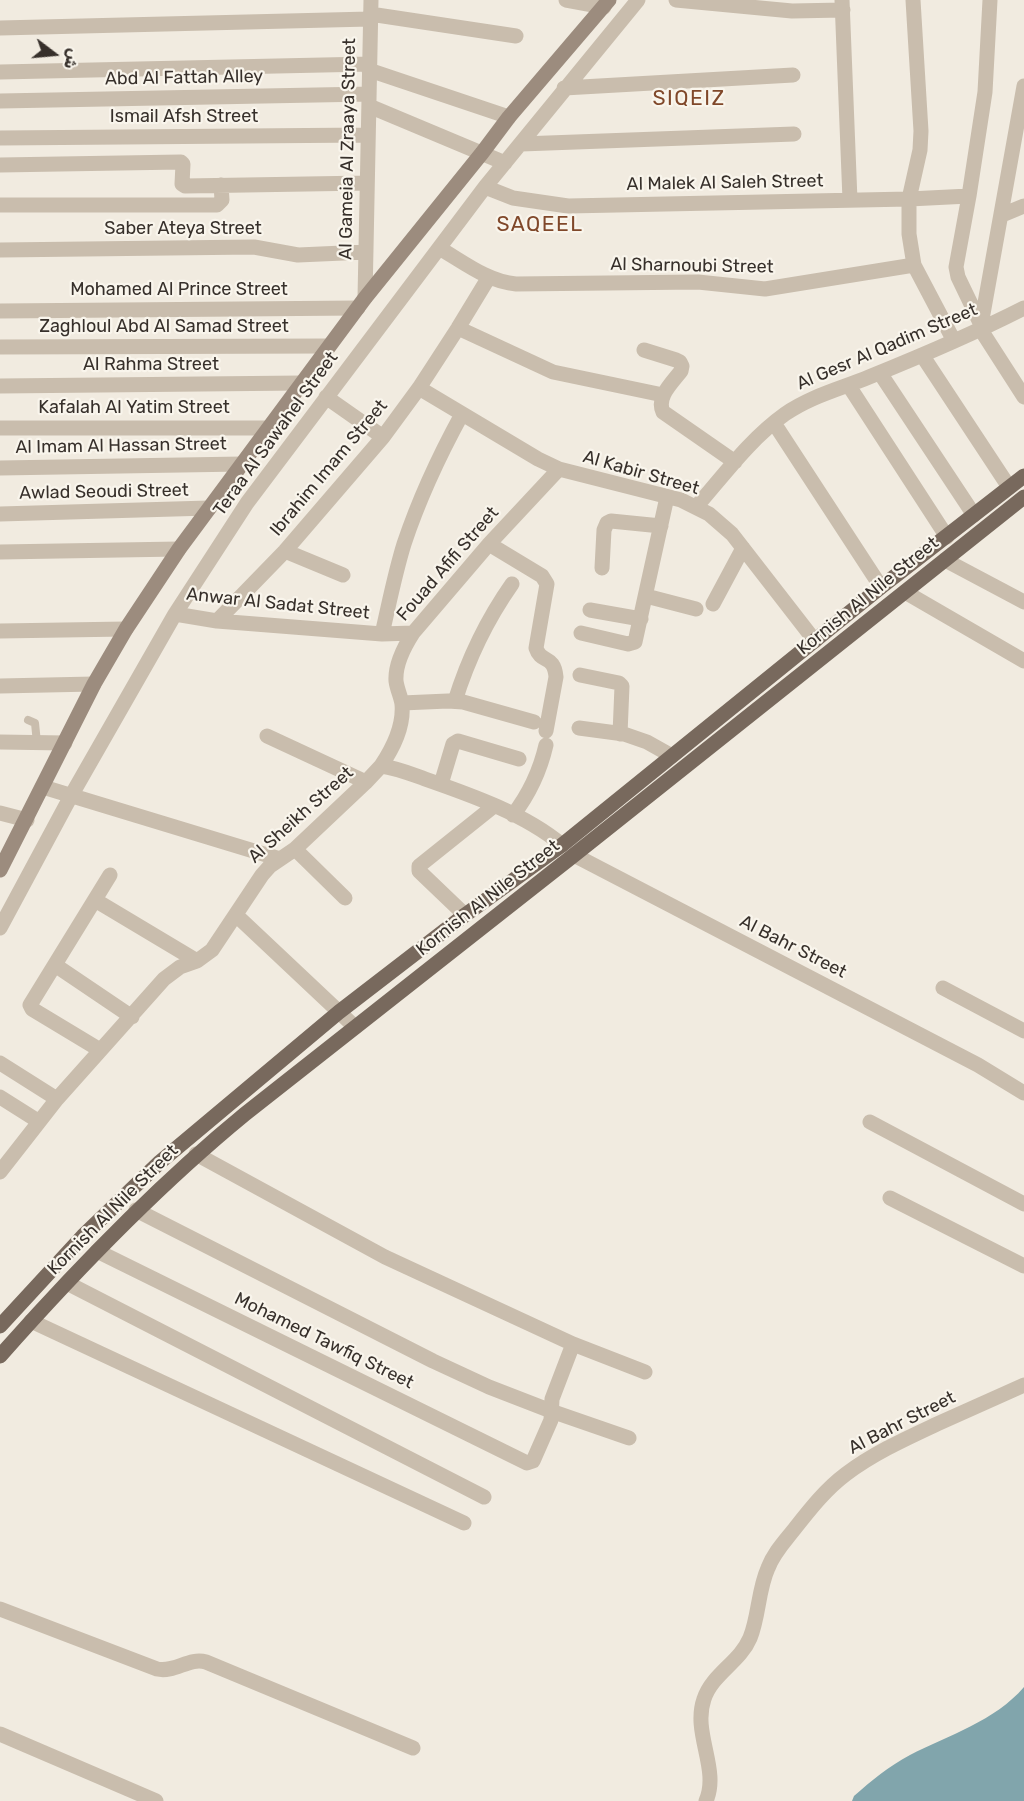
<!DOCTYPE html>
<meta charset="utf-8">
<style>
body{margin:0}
#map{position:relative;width:1024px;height:1801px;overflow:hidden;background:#f1ebe0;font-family:Rubik,"Noto Naskh Arabic",sans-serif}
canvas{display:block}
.north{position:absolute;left:24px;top:24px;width:60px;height:60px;-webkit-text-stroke:4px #f9f5ec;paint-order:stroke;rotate:106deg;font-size:16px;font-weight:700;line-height:24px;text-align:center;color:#37302b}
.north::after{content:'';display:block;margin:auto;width:21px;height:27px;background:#37302b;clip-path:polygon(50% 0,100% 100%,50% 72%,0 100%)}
</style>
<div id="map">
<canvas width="1024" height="1801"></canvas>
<div class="north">ش</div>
</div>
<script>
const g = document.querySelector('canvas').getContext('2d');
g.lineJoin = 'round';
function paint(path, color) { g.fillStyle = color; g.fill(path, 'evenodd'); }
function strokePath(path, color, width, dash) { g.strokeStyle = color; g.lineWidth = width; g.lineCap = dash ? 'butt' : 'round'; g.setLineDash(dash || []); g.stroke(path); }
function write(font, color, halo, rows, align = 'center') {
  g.font = font + ' Rubik,sans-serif'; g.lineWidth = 4.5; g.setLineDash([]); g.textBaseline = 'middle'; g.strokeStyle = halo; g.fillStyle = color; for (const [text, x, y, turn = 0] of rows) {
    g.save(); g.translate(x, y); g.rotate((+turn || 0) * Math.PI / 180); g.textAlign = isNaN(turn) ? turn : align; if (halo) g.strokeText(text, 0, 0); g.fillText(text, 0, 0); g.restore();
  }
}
paint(new Path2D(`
 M1024 1687V1801H852L854 1796C872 1780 888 1767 910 1755 949 1735 995 1721 1024 1687Z`), '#81a5ac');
strokePath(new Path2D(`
 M28 720 35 723 37 743`), '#c9bdad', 8);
strokePath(new Path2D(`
 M566 0 604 7
 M676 0 792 11 843 10
 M842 0 850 200
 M913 0 921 131 920 150 909 199V234L914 265 954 341
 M370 14 516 36
 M0 28 370 19
 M369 70 509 117
 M0 72 369 64
 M564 88 793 75
 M0 101 369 94
 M369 106 505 163
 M0 138 368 135
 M521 144 794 134
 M0 165 181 162 183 164 182 184 185 186 367 183
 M485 187 513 198 568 206 909 199 969 196
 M0 205H217L222 200 221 185
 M1002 215 1024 206
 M439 248C462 261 488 282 516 284L698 282 765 289 914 265
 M0 250 254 247 298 255 366 252
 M365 298 371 0
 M0 311 358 308
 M981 325 1024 86
 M458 328 553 372 663 395
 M983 329 958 277 956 267 969 196 985 92 990 0
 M981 330 1024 397
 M0 347 329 346
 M644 350 676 360 680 362 682 366 681 371C672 383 656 397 663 412L735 462
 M922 355 1009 487
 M880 373 974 515
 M0 386 302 383
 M849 386 947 537
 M419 388 538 459 559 469 681 500 709 514 732 534 815 641
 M326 397 383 437
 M774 423 881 587
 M0 428H268
 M0 468 242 464
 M696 507C724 475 750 439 785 414 811 396 840 389 869 377 921 356 973 334 1024 308
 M0 514 209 508
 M489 544 542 576 547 584 536 648C541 664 554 654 556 677L546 731
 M285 551 343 575
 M0 552 179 549
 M945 560 1024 602
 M602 568 604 530 607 523 611 521 661 526
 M905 592 1024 661
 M646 596 696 609
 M713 604 743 548
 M590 610 641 619
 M175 614 217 621 382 634 413 633
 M217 621 285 551 383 437 419 388 458 328 489 277
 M0 631 126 629
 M581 633 628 644 635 642 667 497
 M382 634C389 604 395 573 404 544 419 499 439 456 462 414
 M580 675 619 683 622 686 620 734
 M0 686 94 684
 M455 701C468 659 486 621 512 584
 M402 703 448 701 463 702 534 722
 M579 728 624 734 647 742 672 756
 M267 736 366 782
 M0 742 65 743
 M381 766C393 748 404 727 402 704 401 697 397 689 396 681 395 665 404 647 413 633L489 544 559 469
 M441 784 453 744 458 741 519 759
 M43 787 280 859
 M0 813 27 820
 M513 815C530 793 540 771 546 745
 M295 849 345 898
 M574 855 978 1065 1024 1093
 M95 900 197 961
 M236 915 355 1027
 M465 915 419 871V866L494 806
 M0 928 71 796 175 614 247 503 485 187 638 0
 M55 965 132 1017
 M943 988 1024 1031
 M100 1050 32 1009 30 1005 110 875
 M0 1063 57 1099
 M0 1097 38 1121
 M870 1122 1024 1204
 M196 1154 385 1257 573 1344 645 1372
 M0 1172 57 1099 164 979 180 967 197 961 212 950 262 875 270 866 295 849 366 782 381 766C397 768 411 774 425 779 471 795 525 814 562 845
 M890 1198 1024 1266
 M136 1210 433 1361 489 1387 551 1411 629 1438
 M97 1251 527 1463 533 1461 551 1420 552 1399 573 1344
 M67 1283 484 1497
 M31 1321 464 1523
 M0 1609 157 1669C175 1673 189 1657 206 1662L413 1748
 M0 1734 156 1801
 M706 1801C720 1769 692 1733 704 1699 712 1674 740 1662 750 1638 759 1616 758 1590 768 1568 774 1552 786 1540 796 1527 811 1508 826 1489 846 1474 874 1453 905 1439 937 1424 966 1411 995 1398 1024 1385`), '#c9bdad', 15);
strokePath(new Path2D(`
 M0 870 94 684 126 629 179 549 365 298 482 153 509 117 609 0`), '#9c8c7e', 15);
strokePath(new Path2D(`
 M0 1326 83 1236 160 1162 339 1012 465 915 562 845 881 587 1024 476
 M0 1356C76 1270 156 1187 245 1114L574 855 1024 497`), '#78695d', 15);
write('18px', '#37302b', '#f9f5ec', [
 ["Abd Al Fattah Alley",184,78,-1],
 ["Ismail Afsh Street",184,117],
 ["Al Gameia Al Zraaya Street",348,149,-89],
 ["Al Malek Al Saleh Street",725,183,-1],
 ["Saber Ateya Street",183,229],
 ["Al Sharnoubi Street",692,266,1],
 ["Mohamed Al Prince Street",179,290],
 ["Zaghloul Abd Al Samad Street",164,327],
 ["Al Gesr Al Qadim Street",887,347,-23],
 ["Al Rahma Street",151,365],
 ["Kafalah Al Yatim Street",134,408],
 ["Teraa Al Sawahel Street",276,434,-54],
 ["Al Imam Al Hassan Street",121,446,-1],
 ["Ibrahim Imam Street",329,468,-50],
 ["Al Kabir Street",641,473,16],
 ["Awlad Seoudi Street",104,492,-1],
 ["Fouad Afifi Street",448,564,-49],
 ["Kornish Al Nile Street",868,596,-39],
 ["Anwar Al Sadat Street",278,604,6],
 ["Al Sheikh Street",301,815,-42],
 ["Kornish Al Nile Street",488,898,-38],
 ["Al Bahr Street",793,947,27],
 ["Kornish Al Nile Street",113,1210,-45],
 ["Mohamed Tawfiq Street",324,1341,26],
 ["Al Bahr Street",902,1423,-27]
]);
g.letterSpacing = '1.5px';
write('21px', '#80482a', '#f9f5ec', [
 ["SIQEIZ",689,99],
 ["SAQEEL",540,225]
]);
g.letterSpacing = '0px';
</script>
